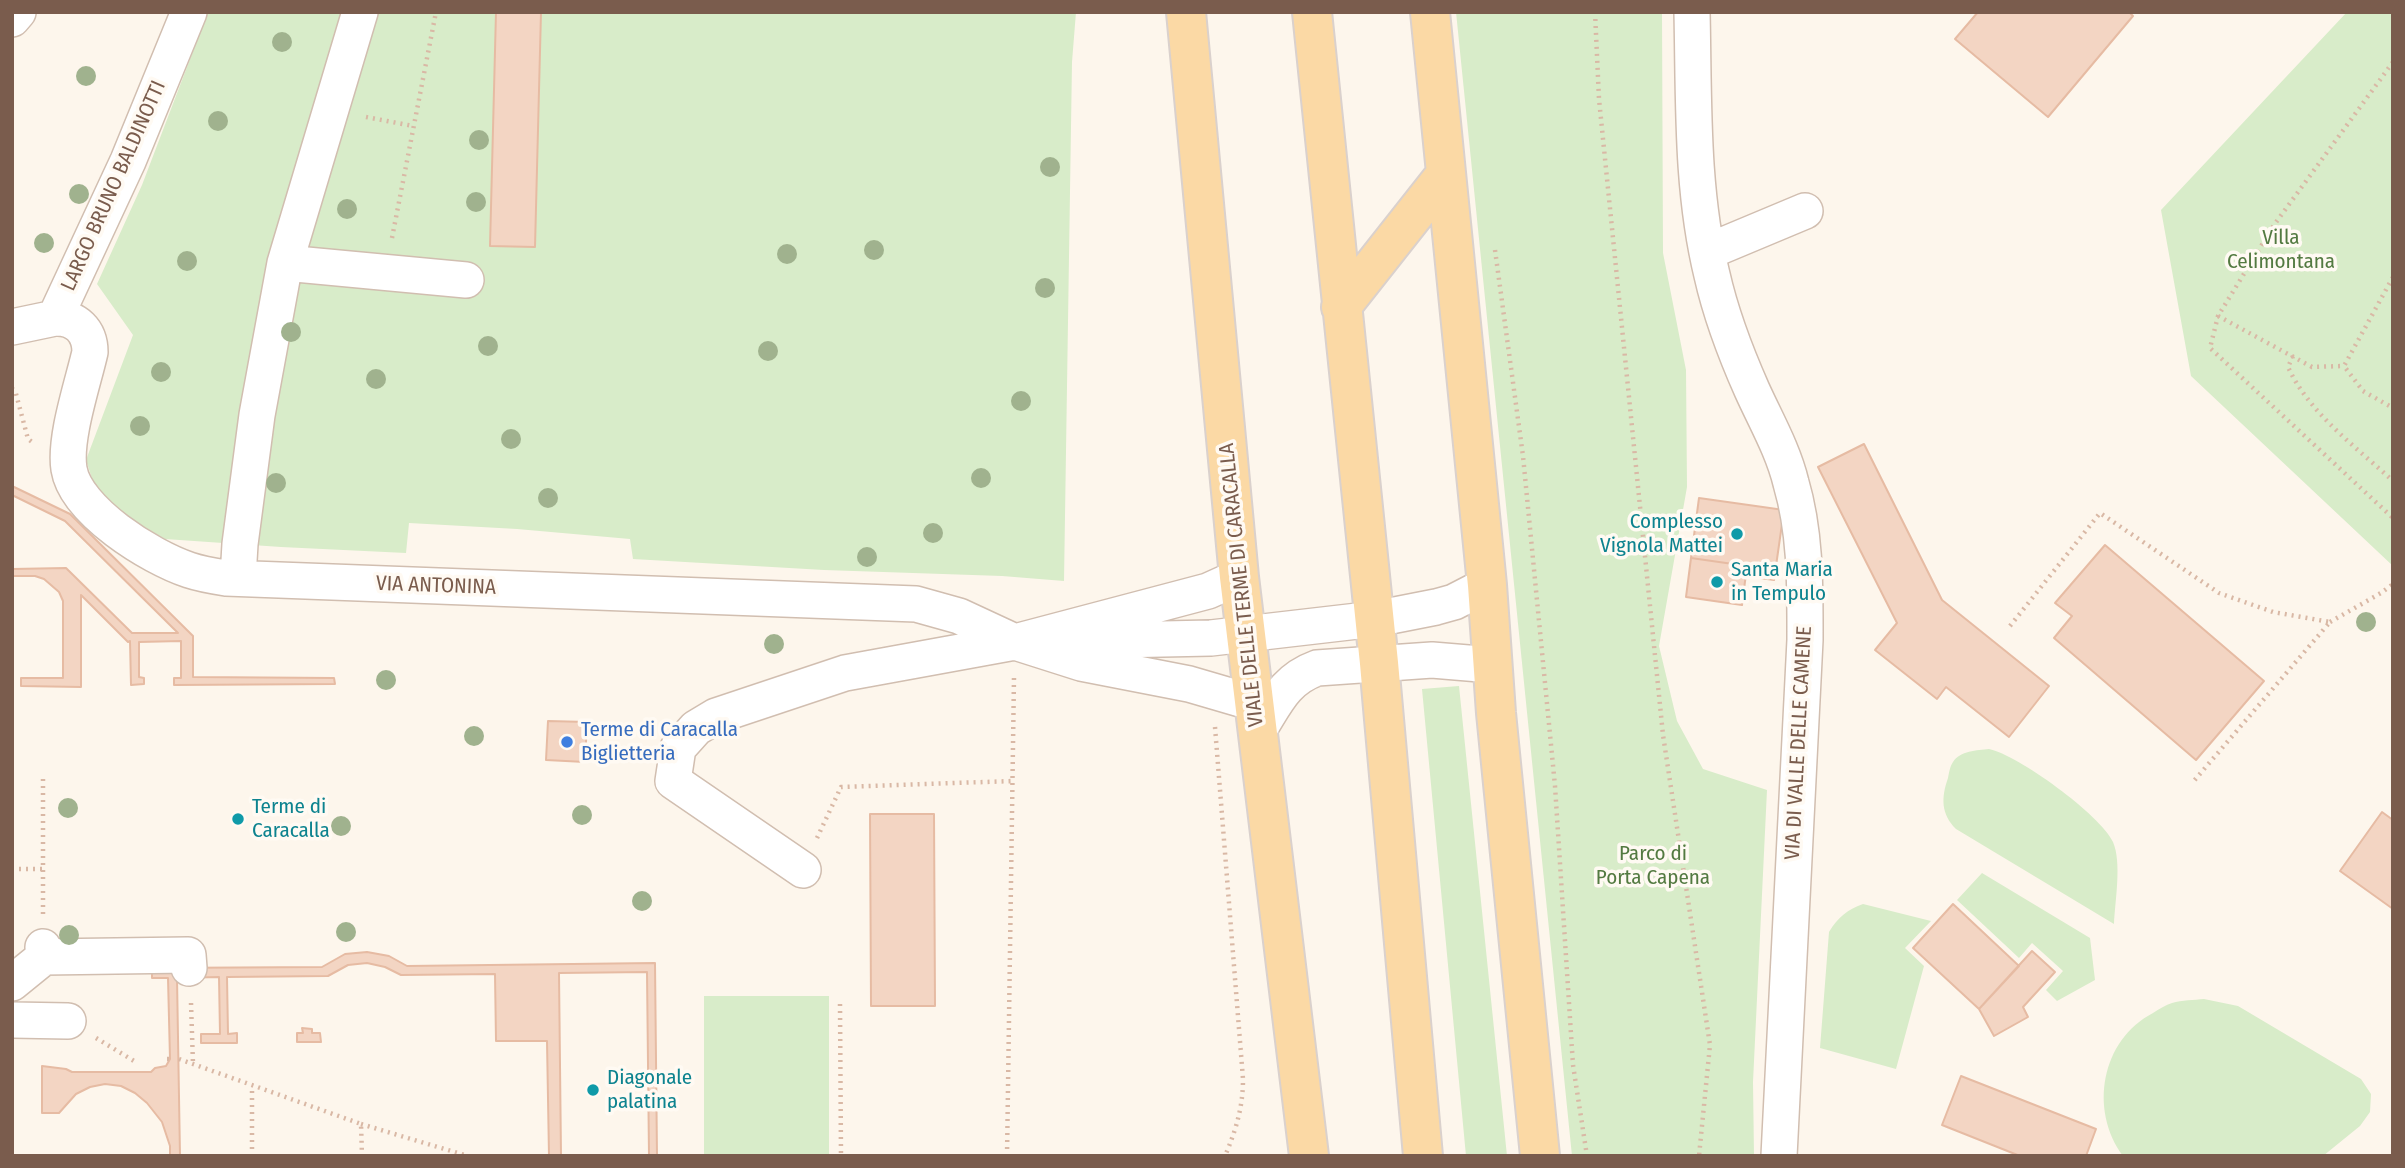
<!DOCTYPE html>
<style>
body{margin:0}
#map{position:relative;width:2405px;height:1168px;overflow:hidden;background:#fdf6ec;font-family:"Fira Sans Condensed",sans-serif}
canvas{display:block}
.frame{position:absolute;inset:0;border:14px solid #7a5c4d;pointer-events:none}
</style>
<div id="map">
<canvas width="2405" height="1168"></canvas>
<div class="frame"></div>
</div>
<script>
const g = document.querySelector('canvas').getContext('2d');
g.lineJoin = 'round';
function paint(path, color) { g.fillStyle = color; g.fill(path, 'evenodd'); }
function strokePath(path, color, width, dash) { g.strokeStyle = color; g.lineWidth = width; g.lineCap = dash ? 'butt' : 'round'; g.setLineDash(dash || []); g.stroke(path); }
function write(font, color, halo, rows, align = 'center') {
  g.font = font + ' "Fira Sans Condensed",sans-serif'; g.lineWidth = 7; g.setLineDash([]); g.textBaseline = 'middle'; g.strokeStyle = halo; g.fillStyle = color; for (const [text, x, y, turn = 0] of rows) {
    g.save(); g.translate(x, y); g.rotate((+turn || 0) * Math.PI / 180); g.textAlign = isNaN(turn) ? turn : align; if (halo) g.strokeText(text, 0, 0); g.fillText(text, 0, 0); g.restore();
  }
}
paint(new Path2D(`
 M208 12H1076L1072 62 1064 581 1002 576 824 570 633 559 630 539 517 529 409 523 406 553 281 547 165 539 118 512 97 494 86 460 133 335 97 284 142 185Z
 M1456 12H1662L1663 253 1686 370 1687 487 1659 646 1677 721 1703 769 1767 790 1753 1082 1754 1156H1572Z
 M2347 12H2393V566L2191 376 2161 210Z
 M1459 686 1507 1156H1466L1422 689Z
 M1989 749C2018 755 2101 815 2113 842 2122 863 2115 901 2114 924L1956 829C1941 814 1941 798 1948 778 1949 773 1950 766 1953 762 1960 751 1977 750 1989 749Z
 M1982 873 2090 938 2095 980 2057 1001 2046 990 2063 971 2032 943 2019 958 1957 900Z
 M1863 904 1931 921 1905 948 1924 966 1896 1069 1820 1048 1829 932C1838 917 1847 910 1863 904Z
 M704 996H829V1156H704Z
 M2204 999 2238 1006 2361 1079 2371 1094 2370 1112 2360 1126 2323 1156H2123C2089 1110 2101 1040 2153 1013 2159 1009 2166 1005 2172 1003 2182 1000 2194 1000 2204 999Z`), '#d8ecc9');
const building = new Path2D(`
 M496 12H541L535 247 490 246Z
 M1978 12H2129L2133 16 2048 117 1955 39Z
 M1864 444 1942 600 2049 686 2009 737 1946 687 1937 699 1875 650 1897 623 1818 467Z
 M12 486 70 514 193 636V677L334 678 335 684 174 685V678H181V641L139 642V677L144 678V684L131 685 130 641 128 642 81 595V687L21 686V678H63V601L59 592 44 579 35 576H12V569L66 568 132 633H178L65 521 12 495Z
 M1699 498 1784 510 1774 580 1746 576 1747 566 1691 558Z
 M2105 545 2264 681 2196 760 2054 638 2072 616 2055 603Z
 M1691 558 1747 566 1742 605 1686 597Z
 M548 721 587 722 585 762 546 760Z
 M2382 812 2393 820V909L2340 871Z
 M870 814H934L935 1006H871Z
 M1953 904 2019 966 1979 1009 1913 948Z
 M2032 951 2055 972 2023 1007 2028 1017 1994 1036 1979 1009Z
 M367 952 389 956 407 966 655 963 657 1156H649L647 972 559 973 561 1156H549L547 1041H496L495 974 401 975 385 967 367 963 348 965 328 976 227 977 228 1034 237 1033V1043H201V1034H220L219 977 177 978 180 1156H170V1146L162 1122 147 1103 135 1093 121 1086 105 1084 90 1087 76 1094 59 1113H42V1066L66 1069 72 1072H151L155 1068 166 1066 170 1059 168 978H152V968L322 967 345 954Z
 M302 1028 312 1029V1033H320L321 1042H297V1033H303Z
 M1961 1076 2096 1129 2086 1156H2020L1942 1125Z`);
paint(building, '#f3d5c3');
strokePath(building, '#e6bba3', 2);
const minor = new Path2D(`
 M1692 12C1694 101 1691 189 1712 275 1721 315 1736 354 1752 390 1766 421 1783 450 1791 483 1806 534 1805 587 1805 640L1779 1156
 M12 19 18 12
 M1707 252 1805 211
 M285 263 466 280
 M55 318C76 317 90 331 90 352 83 383 64 438 69 469 76 511 150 557 189 570 201 574 213 576 226 578L916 604 959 616 1015 642 1081 663 1189 684 1254 703
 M12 327 55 318 128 161 189 12
 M238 578 240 544 257 415 285 263 360 12
 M1067 641 1211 638 1375 619 1436 607 1454 602 1487 585
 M1258 731C1276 703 1284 680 1317 668L1432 660 1492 665
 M803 870 673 781 678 748 696 728 716 716 845 673 1015 642 1208 591 1239 577
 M44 957 188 955 189 968
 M12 983 44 957 43 947
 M12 1020 68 1021`);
const major = new Path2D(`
 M1186 12 1239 577 1309 1156
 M1312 12 1379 663 1423 1156
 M1430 12 1487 585 1496 713 1540 1156
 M1341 307 1446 174`);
strokePath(minor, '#d1beb0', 38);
strokePath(major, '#dad1cd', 42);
strokePath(new Path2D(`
 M1595 12 1599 99 1663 735 1710 1045 1699 1156
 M2393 62 2274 225 2218 316 2210 348 2393 518
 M366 117 413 126
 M392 238 436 12
 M1495 250 1523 456 1555 786 1573 1065 1587 1156
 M2393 277 2344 366 2363 391 2393 408
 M2218 316 2312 367 2344 366
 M2293 356 2288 367C2309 413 2356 447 2393 481
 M12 389 15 390 28 439 32 442
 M2330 622 2381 593 2393 584
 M2010 626 2100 513 2219 593 2273 612 2330 622 2193 782
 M1215 727 1243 1079C1243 1107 1236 1130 1225 1156
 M43 779V914
 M817 838 841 787 1013 781
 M12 869H43
 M191 1003 193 1064
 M840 1004 841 1156
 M96 1038 134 1061
 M167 1059H170
 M179 1059 361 1124 362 1156
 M361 1124 468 1156
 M252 1156V1086
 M1007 1156 1014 677`), '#d9b8a5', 4.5, [2, 5]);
strokePath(minor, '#fff', 35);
strokePath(major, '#fbd9a5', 38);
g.fillStyle = '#a0b28e';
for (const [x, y] of [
 [282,42],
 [86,76],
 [218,121],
 [479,140],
 [1050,167],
 [79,194],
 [476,202],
 [347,209],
 [44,243],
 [874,250],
 [787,254],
 [187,261],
 [1045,288],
 [291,332],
 [488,346],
 [768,351],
 [161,372],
 [376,379],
 [1021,401],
 [140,426],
 [511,439],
 [981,478],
 [276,483],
 [548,498],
 [933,533],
 [867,557],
 [2366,622],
 [774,644],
 [386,680],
 [474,736],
 [68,808],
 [582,815],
 [341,826],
 [642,901],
 [346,932],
 [69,935]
]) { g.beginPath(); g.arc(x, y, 10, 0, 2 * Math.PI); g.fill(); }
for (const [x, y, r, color] of [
 [1737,534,7,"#0f9aa8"],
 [1717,582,7,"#0f9aa8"],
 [567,742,7,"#3f7fe0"],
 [238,819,7,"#0f9aa8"],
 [593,1090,7,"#0f9aa8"]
]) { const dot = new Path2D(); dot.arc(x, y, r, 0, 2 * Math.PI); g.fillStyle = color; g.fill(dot); strokePath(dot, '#fffaf3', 2.5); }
write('21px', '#7a5c4d', '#fffaf3', [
 ["LARGO BRUNO BALDINOTTI",114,186,-66],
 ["VIALE DELLE TERME DI CARACALLA",1242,585,-96],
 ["VIA ANTONINA",436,586,2],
 ["VIA DI VALLE DELLE CAMENE",1799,743,-87]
]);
write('21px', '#537a41', '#fffaf3', [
 ["Villa",2281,238],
 ["Celimontana",2281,262],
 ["Parco di",1653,854],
 ["Porta Capena",1653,878]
]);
write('21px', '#0d838f', '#fffaf3', [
 ["Complesso",1723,522,"right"],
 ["Vignola Mattei",1723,546,"right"],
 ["Santa Maria",1731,570],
 ["in Tempulo",1731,594],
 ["Terme di",252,807],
 ["Caracalla",252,831],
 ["Diagonale",607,1078],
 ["palatina",607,1102]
], 'left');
write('21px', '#366cbe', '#fffaf3', [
 ["Terme di Caracalla",581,730],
 ["Biglietteria",581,754]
], 'left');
</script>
